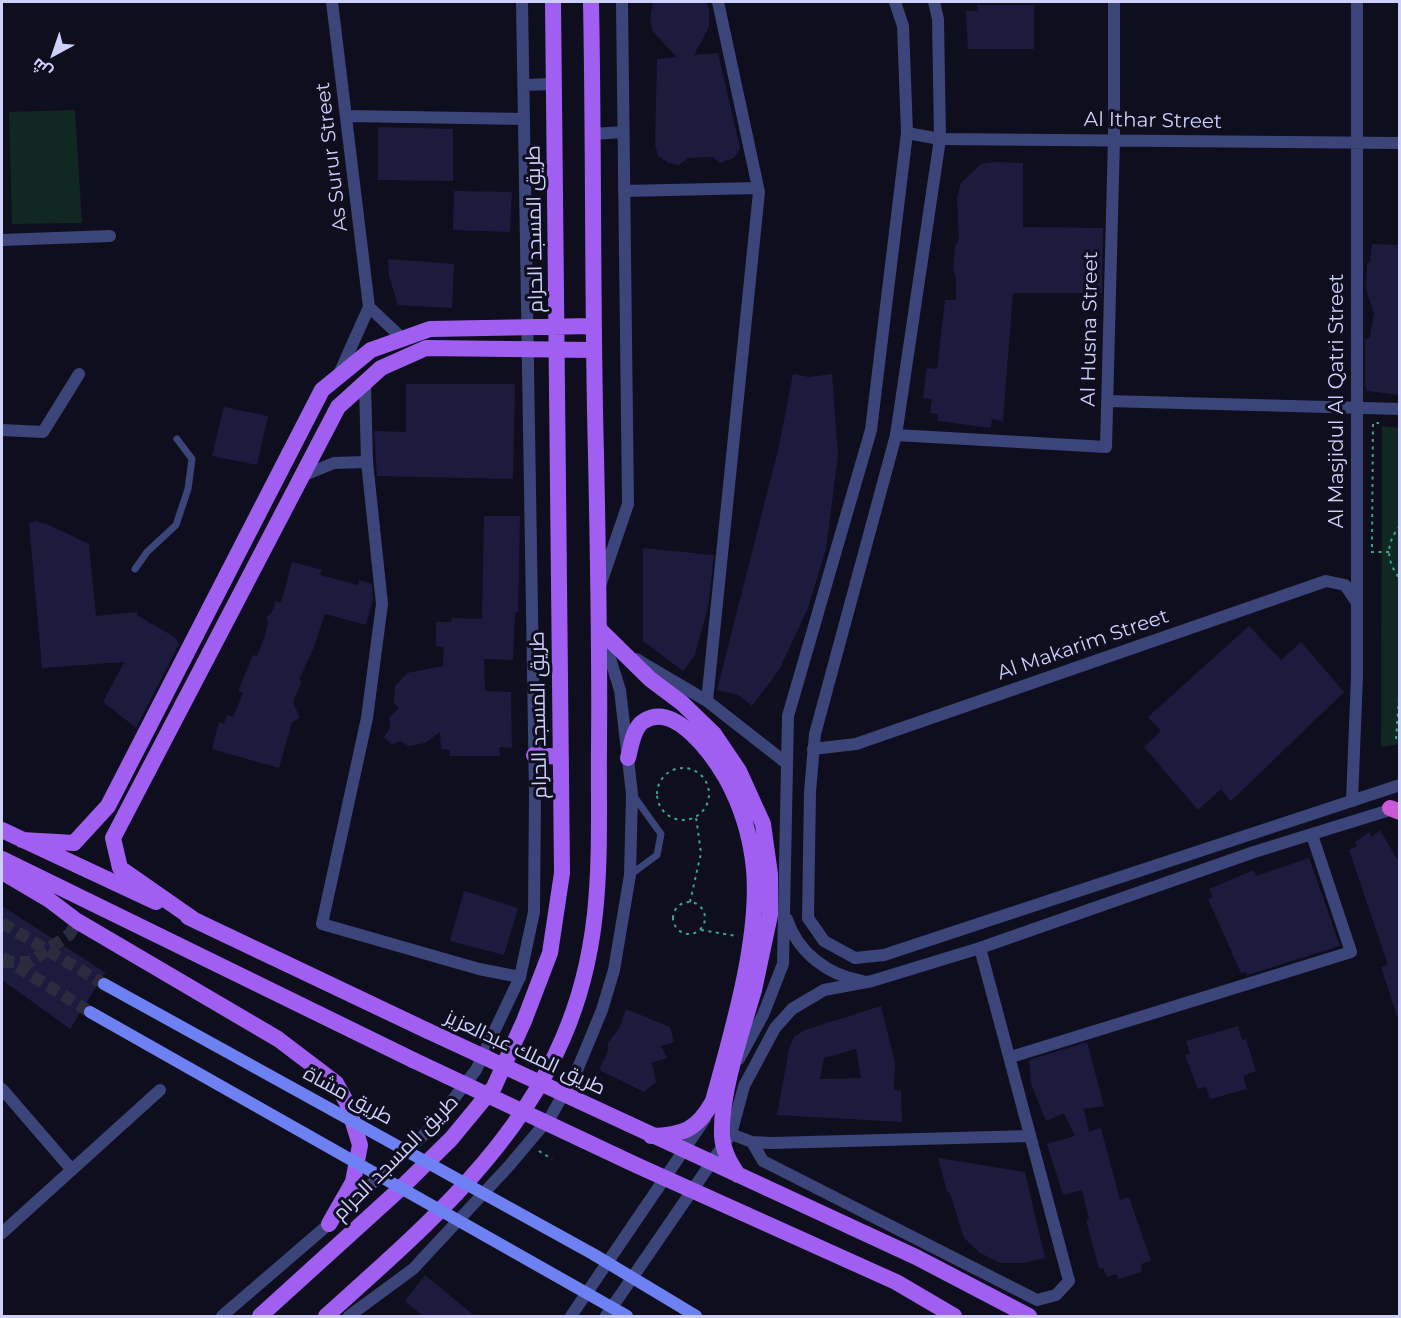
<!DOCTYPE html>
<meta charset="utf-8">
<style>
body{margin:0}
#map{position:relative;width:1401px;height:1318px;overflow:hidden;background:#0e0e1e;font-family:Montserrat,Cairo,sans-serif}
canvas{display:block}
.frame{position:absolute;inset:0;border:3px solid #ced1fb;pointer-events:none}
.north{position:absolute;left:24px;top:24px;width:60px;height:60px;-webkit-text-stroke:4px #0e0e1e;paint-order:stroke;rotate:220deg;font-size:16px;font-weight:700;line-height:24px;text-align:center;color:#ced1fb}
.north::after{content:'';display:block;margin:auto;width:21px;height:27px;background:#ced1fb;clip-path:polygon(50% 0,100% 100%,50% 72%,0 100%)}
</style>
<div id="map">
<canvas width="1401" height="1318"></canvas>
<div class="frame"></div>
<div class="north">ش</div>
</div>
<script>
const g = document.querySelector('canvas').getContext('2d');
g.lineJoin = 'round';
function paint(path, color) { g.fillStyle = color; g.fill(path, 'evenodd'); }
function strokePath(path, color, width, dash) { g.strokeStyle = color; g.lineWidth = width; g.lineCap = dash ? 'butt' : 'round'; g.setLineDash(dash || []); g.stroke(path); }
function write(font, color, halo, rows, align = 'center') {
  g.font = font + ' Montserrat,Cairo,sans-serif'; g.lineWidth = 6; g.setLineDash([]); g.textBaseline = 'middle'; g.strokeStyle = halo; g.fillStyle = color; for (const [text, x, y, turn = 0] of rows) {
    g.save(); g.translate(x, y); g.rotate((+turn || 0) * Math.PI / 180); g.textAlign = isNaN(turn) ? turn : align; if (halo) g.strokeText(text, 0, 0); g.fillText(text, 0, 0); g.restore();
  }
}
paint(new Path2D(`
 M75 110 82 223 12 224 9 112Z
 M1382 426 1399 428 1400 744 1381 747Z`), '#112722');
paint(new Path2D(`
 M653 2H706L709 9V27L694 55 718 53 740 148 734 158 720 163 712 157 688 158 679 165 668 163 658 156 655 144 657 59 677 57 653 32 650 19Z
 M977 5H1034V49H968L966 11H978Z
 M378 127 453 129V181L378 180Z
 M994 162 1023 163V227L1103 228 1102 293H1013L1003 421 992 419 991 428 938 421V414L930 413 932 399 923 398 927 368 937 369 945 300H956V279L953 268 955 247 959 239 957 197 961 183 981 164Z
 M454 191 512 192 510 232 453 230Z
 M1372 244 1400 245V395L1367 391 1365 385V340L1370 337 1374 313 1366 290 1367 263 1370 262Z
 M388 259 454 264 452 308 398 305 389 276Z
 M793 374 809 377 832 374 838 456 826 549 808 608 779 670 752 706 738 695 717 690 779 446Z
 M406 384H515L513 479 377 476 374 431 406 432Z
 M224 407 268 416 257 465 212 456Z
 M484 516H520L518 612H515L513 660 484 659 485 691 511 692 512 748 499 747 500 756H450V750L441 749 440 732 425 743 409 746 399 741 392 745 384 737 390 728 389 718 399 708 394 703 395 686 407 673 443 666 444 647 436 646V622H451L452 618 482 619Z
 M35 521 49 525 89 544 96 616 138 612 137 615 176 638 179 644 136 728 103 702 124 662 42 668 29 523Z
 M643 548 714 555 708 607 695 655 683 671 643 641Z
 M292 562 322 570 320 575 358 585 359 580 372 584 373 599 366 625 325 614 314 647 299 680 302 681 293 702 300 718 292 722 279 768 212 749 219 722 224 724 227 715 233 717 243 693 238 691 253 655 257 656 265 636 268 623 266 618 274 609 275 601 281 603Z
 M1249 626 1281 660 1301 642 1344 692 1231 801 1221 789 1198 810 1144 747 1161 731 1148 717Z
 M1380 830 1400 864V1016H1397L1381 967 1388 965 1349 850 1357 846 1355 842 1369 832 1372 837Z
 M1309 858 1340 946 1247 975 1246 972 1241 973 1208 899 1213 897 1209 889 1254 870 1256 876Z
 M464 891 518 908 504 955 450 941Z
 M2 906 106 973 97 980 96 987 70 1029 2 980Z
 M881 1006 895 1062 894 1090 901 1091 902 1122 777 1115 789 1049 794 1037 805 1030ZM856 1049 861 1078 820 1079 824 1058Z
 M626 1009 670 1027 674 1042 661 1046 667 1058 652 1063 656 1082 644 1092 599 1070 608 1051V1043L620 1027Z
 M1238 1026 1242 1040 1246 1039 1256 1071 1243 1076 1247 1089 1210 1099 1206 1087 1198 1089 1185 1055 1190 1054 1186 1041Z
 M1087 1042 1104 1106 1084 1109 1089 1132 1101 1128 1120 1200 1129 1197 1151 1261 1141 1264 1142 1272 1118 1279 1116 1274 1107 1277 1103 1268 1099 1269 1086 1220 1089 1219 1082 1190 1063 1195 1047 1144 1075 1136 1064 1113 1046 1121 1031 1084 1029 1060Z
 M938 1158 1025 1172 1045 1258 1023 1263H1001L980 1253 964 1238 950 1193 947 1192Z
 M425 1275 476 1317H424L405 1301Z`), '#1c1b3d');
strokePath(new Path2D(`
 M2 962H30L70 934 77 921`), '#2b2b3f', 12, [12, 6]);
strokePath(new Path2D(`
 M2 923 104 984
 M2 957 90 1012`), '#2b2b3f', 12, [12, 6]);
strokePath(new Path2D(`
 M1400 480V485
 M1400 526C1385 544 1386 561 1400 579
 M1372 547 1373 423H1379
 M1371 552H1389
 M1400 608V641
 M1396 739 1400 684
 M657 794a26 26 0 1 1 52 0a26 26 0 1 1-52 0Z
 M690 902 701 853 696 817
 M673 918a16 16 0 1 1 32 0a16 16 0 1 1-32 0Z
 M701 930 737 936
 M539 1151 552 1159`), '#37a68c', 2, [3, 4.5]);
strokePath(new Path2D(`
 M135 569 147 552 176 525 188 489 192 459 177 439
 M630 875 657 855 661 834 633 795`), '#3c4579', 7);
strokePath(new Path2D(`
 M332 2 369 307
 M348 116 524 119
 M907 133 940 139 1400 143
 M624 191 758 188
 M2 240 110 236
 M369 307 403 339
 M339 374 369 307
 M365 384 367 462 382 604 367 718 322 924 479 969 520 977
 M1108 401 1400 409
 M2 430 43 432 79 374
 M896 435 1106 447 1114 139V2
 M302 476 334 463 367 462
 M636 659 707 701 785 762
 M707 701 759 192 718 2
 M813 749 856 744 1326 581 1345 585 1356 601
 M1352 801 1357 676V2
 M1011 1057 1351 952 1312 835
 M2 1089 72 1170
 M731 1134 752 1142 772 1143 1030 1136
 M752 1142 763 1161 1037 1300 1056 1295 1069 1281 980 948
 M2 1233 160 1090`), '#3c4579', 12);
strokePath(new Path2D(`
 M934 2 938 19 940 139 896 435 815 734 810 792 808 918 824 941 855 958 884 955 1400 785
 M523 85 554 84
 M594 134 623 132
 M601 583 628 504 622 2
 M787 919C798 953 828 975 862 981
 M739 1059 763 1015 783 964 788 716 871 430 907 133 903 26 895 2
 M222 1316 329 1224 430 1129 476 1070 520 977 534 912 535 793 522 2
 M349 1316 413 1269 508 1167 551 1116 578 1068 602 1010 614 970 630 875 632 794 620 690 603 636
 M571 1316 705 1119
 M606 1316 731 1134 744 1086 775 1028 792 1009 824 990 872 981 980 948 1254 852 1396 808`), '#3c4579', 12);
strokePath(new Path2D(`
 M601 631 650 679 682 703 714 734 739 771 763 824 770 874V915L754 990
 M534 755 561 757
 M628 758C631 747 633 727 644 721 675 701 713 756 726 778 741 805 751 838 754 869 760 939 732 1032 713 1101 697 1130 683 1135 651 1136
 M2 830 156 902
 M22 840 74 843 108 806 322 390 371 350 430 329 593 326
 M2 859 413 1060
 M2 872 48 899 77 921 278 1039 336 1083 347 1103 360 1145 353 1182 329 1224
 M188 917 428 1031
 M196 921 120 868 113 838 338 407 381 368 426 348 593 350
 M260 1316 401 1188 451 1139 494 1087 524 1021 550 953 562 873 553 2
 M326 1316C415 1236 515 1152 563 1038 606 939 598 850 599 746 600 649 598 552 596 455 592 304 594 153 591 2`), '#a15ff2', 16);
strokePath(new Path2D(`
 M1390 808 1400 812`), '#c959d6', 16);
strokePath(new Path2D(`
 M104 984 593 1254 696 1316
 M90 1012 627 1316`), '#6d81f3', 12);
strokePath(new Path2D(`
 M428 1031 916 1257 1029 1316
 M413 1060 636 1165 896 1282 954 1316
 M738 1175C730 1163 723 1151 722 1136 720 1094 742 1031 754 990`), '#a15ff2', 16);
write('20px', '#ced1fb', '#0e0e1e', [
 ["Al Ithar Street",1153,121,1],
 ["As Surur Street",332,157,-97],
 ["طريق المسجد الحرام",535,229,-91],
 ["Al Husna Street",1090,329,-89],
 ["Al Masjidul Al Qatri Street",1337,401,-90],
 ["Al Makarim Street",1083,645,-19],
 ["طريق المسجد الحرام",539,715,-91],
 ["طريق الملك عبدالعزيز",525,1053,25],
 ["طريق مشاة",348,1096,29],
 ["طريق المسجد الحرام",396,1158,-45]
]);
</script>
